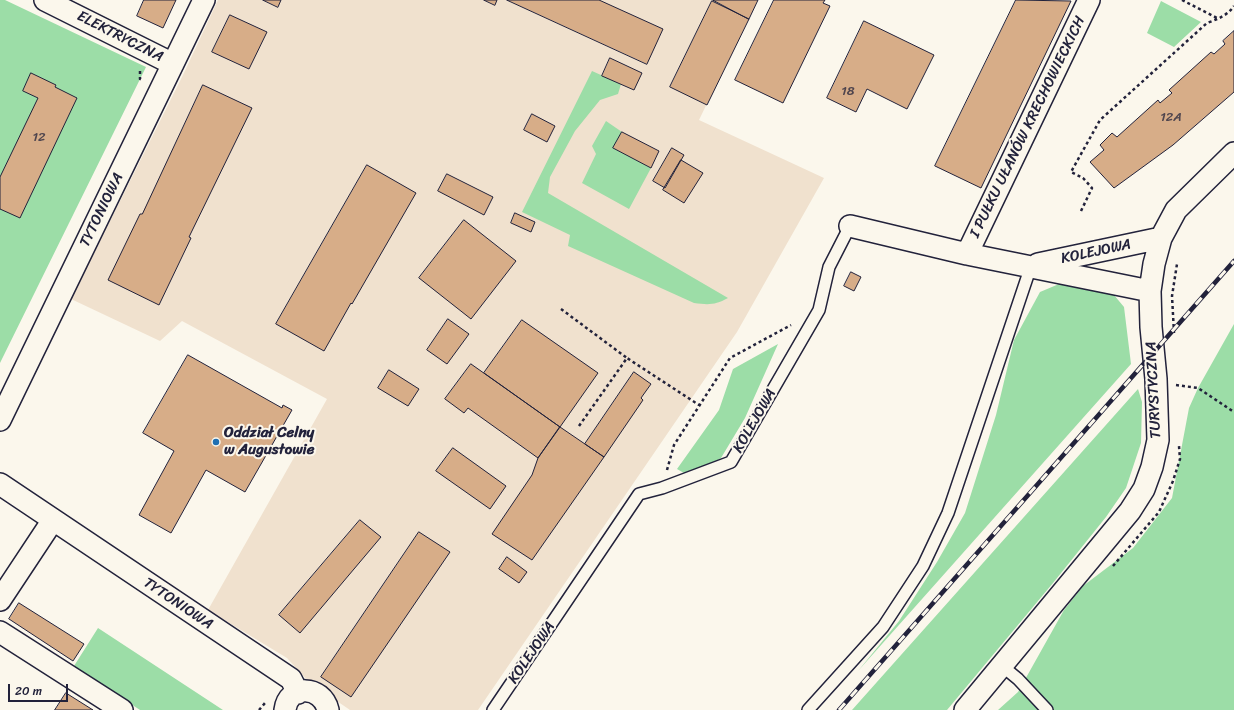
<!DOCTYPE html>
<meta charset="utf-8">
<style>
body{margin:0}
#map{position:relative;width:1234px;height:710px;overflow:hidden;background:#fbf7ec;font-family:Sriracha,sans-serif}
canvas{display:block}
.scale{position:absolute;left:8px;top:684px;width:60px;height:18px;box-sizing:border-box;border:2px solid #22223b;border-top:0;padding-left:5px;font-size:12px;line-height:14px;white-space:nowrap;color:#22223b;-webkit-text-stroke:3px #fbf7ec;paint-order:stroke}
</style>
<div id="map">
<canvas width="1234" height="710"></canvas>
<div class="scale">20 m</div>
</div>
<script>
const g = document.querySelector('canvas').getContext('2d');
g.lineJoin = 'round';
function paint(path, color) { g.fillStyle = color; g.fill(path, 'evenodd'); }
function strokePath(path, color, width, dash) { g.strokeStyle = color; g.lineWidth = width; g.lineCap = dash ? 'butt' : 'round'; g.setLineDash(dash || []); g.stroke(path); }
function write(font, color, halo, rows, align = 'center') {
  g.font = font + ' Sriracha,sans-serif'; g.lineWidth = 4; g.setLineDash([]); g.textBaseline = 'middle'; g.strokeStyle = halo; g.fillStyle = color; for (const [text, x, y, turn = 0] of rows) {
    g.save(); g.translate(x, y); g.rotate((+turn || 0) * Math.PI / 180); g.textAlign = isNaN(turn) ? turn : align; if (halo) g.strokeText(text, 0, 0); g.fillText(text, 0, 0); g.restore();
  }
}
paint(new Path2D(`
 M218 0H757L699 120 824 178 737 332 478 710H350L309 682 287 658 208 610 327 399 182 321 160 341 71 299 183 75Z`), '#f0e1ce');
paint(new Path2D(`
 M0 0H5L146 67 0 363Z
 M1161 1 1201 22 1174 47 1147 33Z
 M592 71 621 84 618 94 600 100 575 131 550 177 548 193 728 298C715 305 709 305 694 303L568 246 570 235 522 212Z
 M606 121 622 132 614 148 651 168 629 209 582 183 596 154 592 146Z
 M1059 284 1095 290 1114 295 1124 307 1131 364 858 671 899 621 937 562 965 513 996 415 1014 340 1040 292Z
 M1234 324V710H998L1018 692 1064 610 1083 586 1133 548 1172 498 1189 408 1198 388Z
 M778 344 745 418 721 458 691 477 677 469 719 410 733 369Z
 M1138 389 1142 402 1141 443 1126 488 1106 517 1053 583 947 710H852Z
 M98 628 223 710H140L74 666Z`), '#9cdda7');
const building = new Path2D(`
 M144 0H176L163 28 137 16Z
 M263 0H281L278 7Z
 M484 0H497L495 5Z
 M507 0H599L663 29 647 64Z
 M713 0H758L749 19Z
 M774 0H825L823 3 830 6 783 103 735 80Z
 M1016 0 1071 1 981 188 935 166Z
 M712 1 749 19 707 105 670 87Z
 M230 15 267 32 249 69 212 52Z
 M864 21 934 55 907 109 867 89 856 112 827 98Z
 M1234 31V92L1173 145 1114 188 1090 162 1104 150 1100 145 1112 133 1117 137 1158 100 1160 103 1172 93 1169 90 1211 52 1214 54 1225 44 1223 41Z
 M610 58 642 73 634 90 602 76Z
 M31 73 56 85 55 87 77 98 20 218 0 209V177L38 98 23 91Z
 M203 85 252 108 189 237 191 238 159 305 108 280 140 214H142Z
 M532 114 555 126 547 142 524 130Z
 M622 132 659 151 651 168 613 148Z
 M672 148 684 155 665 188 653 181Z
 M681 160 703 173 684 203 663 190Z
 M367 165 416 193 352 304 351 303 324 351 276 324Z
 M447 174 493 197 484 215 438 191Z
 M515 213 535 222 531 232 511 223Z
 M464 220 516 261 471 319 419 278Z
 M851 272 861 277 854 291 844 286Z
 M448 319 469 334 447 364 427 350Z
 M522 320 598 373 560 427 484 373Z
 M188 355 282 408 283 405 292 410 245 492 206 470 171 533 139 515 174 451 143 433Z
 M471 364 560 427 538 458 468 408 464 413 445 399Z
 M389 370 419 389 408 406 378 388Z
 M634 372 651 384 641 398 643 400 604 457 585 444Z
 M560 427 604 457 532 560 492 534 532 475 538 458Z
 M453 448 506 486 490 509 436 471Z
 M360 520 381 537 300 633 279 615Z
 M419 532 450 552 351 697 321 677Z
 M507 557 527 572 519 583 499 569Z
 M19 603 84 644 73 661 9 619Z
 M66 693 93 710H55Z`);
paint(building, '#d7ad88');
strokePath(building, '#22223b', 1);
const lane = new Path2D(`
 M1001 665 1018 679 1047 710
 M493 710 639 494 662 488 731 462 819 310 829 267 850 226
 M808 710 883 627 923 566 948 513 1031 266`);
const street = new Path2D(`
 M45 0 173 64
 M850 226 967 254 1150 291
 M967 254 1089 0
 M1038 264 1161 238
 M0 420 204 0
 M0 484 291 679 298 693
 M0 600 53 520
 M0 632 122 710
 M285 710C288 684 322 685 328 710
 M965 710 1130 511 1144 489 1152 467 1158 440 1156 379 1151 327 1150 291 1154 264 1161 238 1176 210 1234 153`);
strokePath(lane, '#22223b', 14);
strokePath(street, '#22223b', 24);
strokePath(new Path2D(`
 M1182 0 1219 19
 M140 71V79L142 80
 M1081 211 1092 188 1083 178 1071 172 1100 120 1207 23C1218 19 1228 15 1234 6
 M561 309 627 358
 M1174 333 1172 296 1177 264
 M1176 385 1198 388 1234 412
 M579 426 627 358 699 405
 M667 470 674 445 730 358 791 325
 M1113 566 1159 512 1173 481 1180 459 1179 446
 M259 710 265 703`), '#22223b', 2.5, [3, 3]);
strokePath(lane, '#fbf7ec', 11);
strokePath(street, '#fbf7ec', 21);
const rail = new Path2D(`
 M839 710 1234 261`);
strokePath(rail, '#22223b', 4.5);
strokePath(rail, '#fbf7ec', 3, [9]);
for (const [x, y, r, color] of [
 [216,442,4,"#1f6fb2"]
]) { const dot = new Path2D(); dot.arc(x, y, r, 0, 2 * Math.PI); g.fillStyle = color; g.fill(dot); strokePath(dot, '#fbf7ec', 1.5); }
write('13px', '#4f454e', null, [
 ["18",848,92],
 ["12A",1171,118],
 ["12",39,138]
]);
write('15px', '#22223b', '#fbf7ec', [
 ["ELEKTRYCZNA",120,37,27],
 ["I PUŁKU UŁANÓW KRECHOWIECKICH",1028,127,-64],
 ["TYTONIOWA",102,210,-64],
 ["KOLEJOWA",1096,252,-12],
 ["TURYSTYCZNA",1154,390,-93],
 ["KOLEJOWA",755,421,-60],
 ["TYTONIOWA",178,604,34],
 ["KOLEJOWA",532,653,-56]
]);
write('bold 15px', '#22223b', '#fbf7ec', [
 ["Oddział Celny",224,433],
 ["w Augustowie",224,450]
], 'left');
</script>
